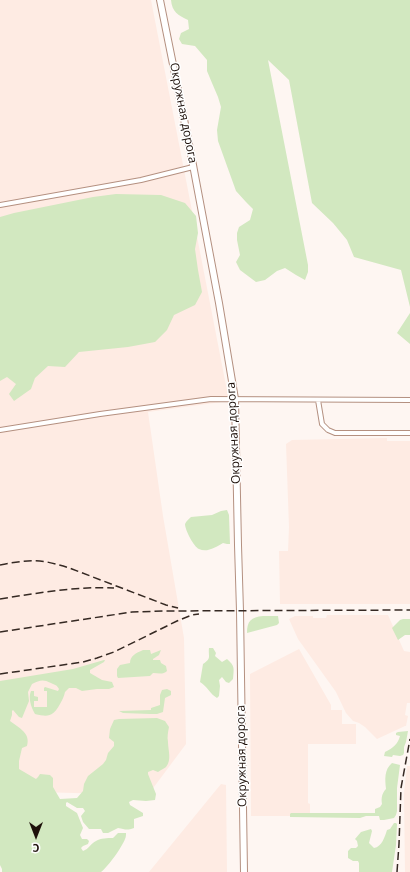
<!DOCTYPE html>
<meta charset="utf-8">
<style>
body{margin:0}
#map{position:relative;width:410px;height:872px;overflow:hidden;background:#fef6f2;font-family:"Open Sans",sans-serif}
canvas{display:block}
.north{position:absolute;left:16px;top:816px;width:40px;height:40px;-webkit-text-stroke:3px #fff;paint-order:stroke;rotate:180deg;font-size:11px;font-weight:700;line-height:16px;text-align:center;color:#1d100a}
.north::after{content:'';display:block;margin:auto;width:14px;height:18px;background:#1d100a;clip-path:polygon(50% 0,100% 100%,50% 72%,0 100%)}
</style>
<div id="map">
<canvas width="410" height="872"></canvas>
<div class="north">С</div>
</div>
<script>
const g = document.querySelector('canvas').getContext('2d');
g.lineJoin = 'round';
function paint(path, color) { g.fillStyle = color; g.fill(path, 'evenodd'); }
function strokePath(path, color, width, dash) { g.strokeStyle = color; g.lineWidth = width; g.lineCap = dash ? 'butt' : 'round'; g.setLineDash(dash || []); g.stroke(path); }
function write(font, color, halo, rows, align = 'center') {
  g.font = font + ' "Open Sans",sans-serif'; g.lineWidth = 3; g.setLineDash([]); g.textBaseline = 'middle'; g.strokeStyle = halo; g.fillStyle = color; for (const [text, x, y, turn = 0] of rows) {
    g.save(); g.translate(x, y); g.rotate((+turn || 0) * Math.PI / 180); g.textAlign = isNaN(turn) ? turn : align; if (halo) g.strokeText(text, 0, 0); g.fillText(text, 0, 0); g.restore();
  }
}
paint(new Path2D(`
 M0 0H151L229 401 148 412 163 516 184 638 186 744 148 795 0 791Z
 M387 438V441H410V604H280L279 551H288L289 527 286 444 292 440Z
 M327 615H388L404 651 410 652V703H407L405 715 408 716 406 726H405L377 739 365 727 359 723 353 721 346 713 336 692 298 639 289 619 295 616H313V618H326Z
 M299 649 331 705V710H342V724H356V744H308V803L310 804V816H251L250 674Z
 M407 766H410V872H405L404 793Z
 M221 784 226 785 227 872H149Z`), '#feebe3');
paint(new Path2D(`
 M171 0H410V307L401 270 354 257 347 240 333 223 312 203 289 80 268 60 308 265V272L305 280 296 275 285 268 277 271 265 280 256 282 240 270 236 262 240 255 237 240V233L239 227 250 220 253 209 246 202 236 191 218 141 217 130 221 107 218 97 212 83 207 71V60L195 46 182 44 179 39 181 33 189 29 188 20C178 15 172 12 171 0Z
 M116 194 161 195 185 203 196 216 198 233 195 249 198 270 202 292 195 305 174 315 167 330 155 342 128 347 79 352 65 367 48 366 35 378 31 389 14 401 9 394 16 384 7 377 0 381V217L14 213 93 197Z
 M410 313V344L397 333Z
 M227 510 229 515 230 544H227L223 543C216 547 207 553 199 549 194 547 185 530 185 524 186 521 189 519 191 517L212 515 221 511Z
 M263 616H278L279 623 277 625 247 633C247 621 251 617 263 616Z
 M403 619H410V635H405L398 640 392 628 400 620Z
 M209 648H213L216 653 215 656 222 662 227 659C235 666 234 668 233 679L229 683 226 682 222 677 219 680 220 686 219 696 217 698C210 694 207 686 200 682L203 664C212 658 208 657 209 648Z
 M143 650H150L151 654 161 650 159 655 153 659V660H160L161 663 166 666 167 671C163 675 158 673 153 673L150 676 118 678 117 676V669L120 665 130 663C130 656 136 653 143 650Z
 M104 660H105L104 662 90 670V673L102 680 112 682 114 687 109 689H97L82 691 76 688H69L65 692C64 697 62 700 60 704 53 717 48 717 35 714 31 707 28 698 31 691H34V696L38 697V701H34V707H47V691H44V688L45 687 58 691 59 689C57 685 55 685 51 683 43 679 40 680 32 684L28 692 29 701 22 718 19 717 13 710 12 711V715L10 721C19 728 31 733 27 746L22 748 19 761V769L36 779 38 777 40 774 50 775 53 778V787L60 799 77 798 83 791 84 784 88 776 103 764 106 760 108 753 114 746V742L109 738 110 729 114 720 119 719 157 718 165 721 169 727C168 732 167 737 168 742 168 750 172 760 166 767 164 769 160 770 158 772L153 770 148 772V774L156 794 155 800 146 801 133 800 129 802 130 805 143 813V816L134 819V828C126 831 125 829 118 828L108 833H103L101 829H89L83 822 81 816 85 811 83 808H77L67 802 66 803V806L77 813 83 828 80 835 82 839H87L89 841 88 844 83 846 81 848 83 851C89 849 91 843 96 841 101 838 107 838 113 838L118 833H126C126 835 126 837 125 839 122 847 108 867 101 872H2V869L0 865V681L73 669Z
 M167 689 171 691V695L165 698 163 712 157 714H150L123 713 119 711 151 710V708L160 705V695L162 690Z
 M408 731 406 742 404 747V753L403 755 400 756 393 755 392 757 384 756 385 752C393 748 398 744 400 736L396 735V733L398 732Z
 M392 763 400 765 397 788V811L396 815 394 818 384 820H380L379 816H366L360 818 290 817V814L291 813H375V809L380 807 382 804C381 798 382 793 386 789 385 779 384 770 392 763Z
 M394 823H396L397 824 396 845 392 872H359V863L358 861H353L348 858V851L351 848H356L358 846 357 841 355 839 361 832 371 829 372 831 369 843 374 848C382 847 385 836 387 830L390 829Z`), '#d2e8c0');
const street = new Path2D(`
 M0 205 141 180 193 167
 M318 400 322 424 328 430 335 433H410
 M0 430 100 414 211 399 410 400`);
const secondary = new Path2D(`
 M160 0 190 149 219 303 235 399 238 545 240 611 244 872`);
strokePath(street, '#b49080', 6);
strokePath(secondary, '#b49080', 8);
strokePath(street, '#fff', 4);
strokePath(secondary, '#fff', 6);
strokePath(new Path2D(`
 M0 565C15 562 32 559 47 562 56 564 64 566 72 569L166 605 178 608
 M0 599C38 593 76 586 114 588
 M0 632 132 612 164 611 410 610
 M0 674 83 662 97 658 114 652 177 621 192 615 199 614
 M397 872 399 844 401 788 410 739`), '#352923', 1.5, [8, 4]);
write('12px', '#1d100a', '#fff', [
 ["Окружная дорога",183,113,79],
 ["Окружная дорога",234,433,-93],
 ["Окружная дорога",242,756,-91]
]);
</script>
